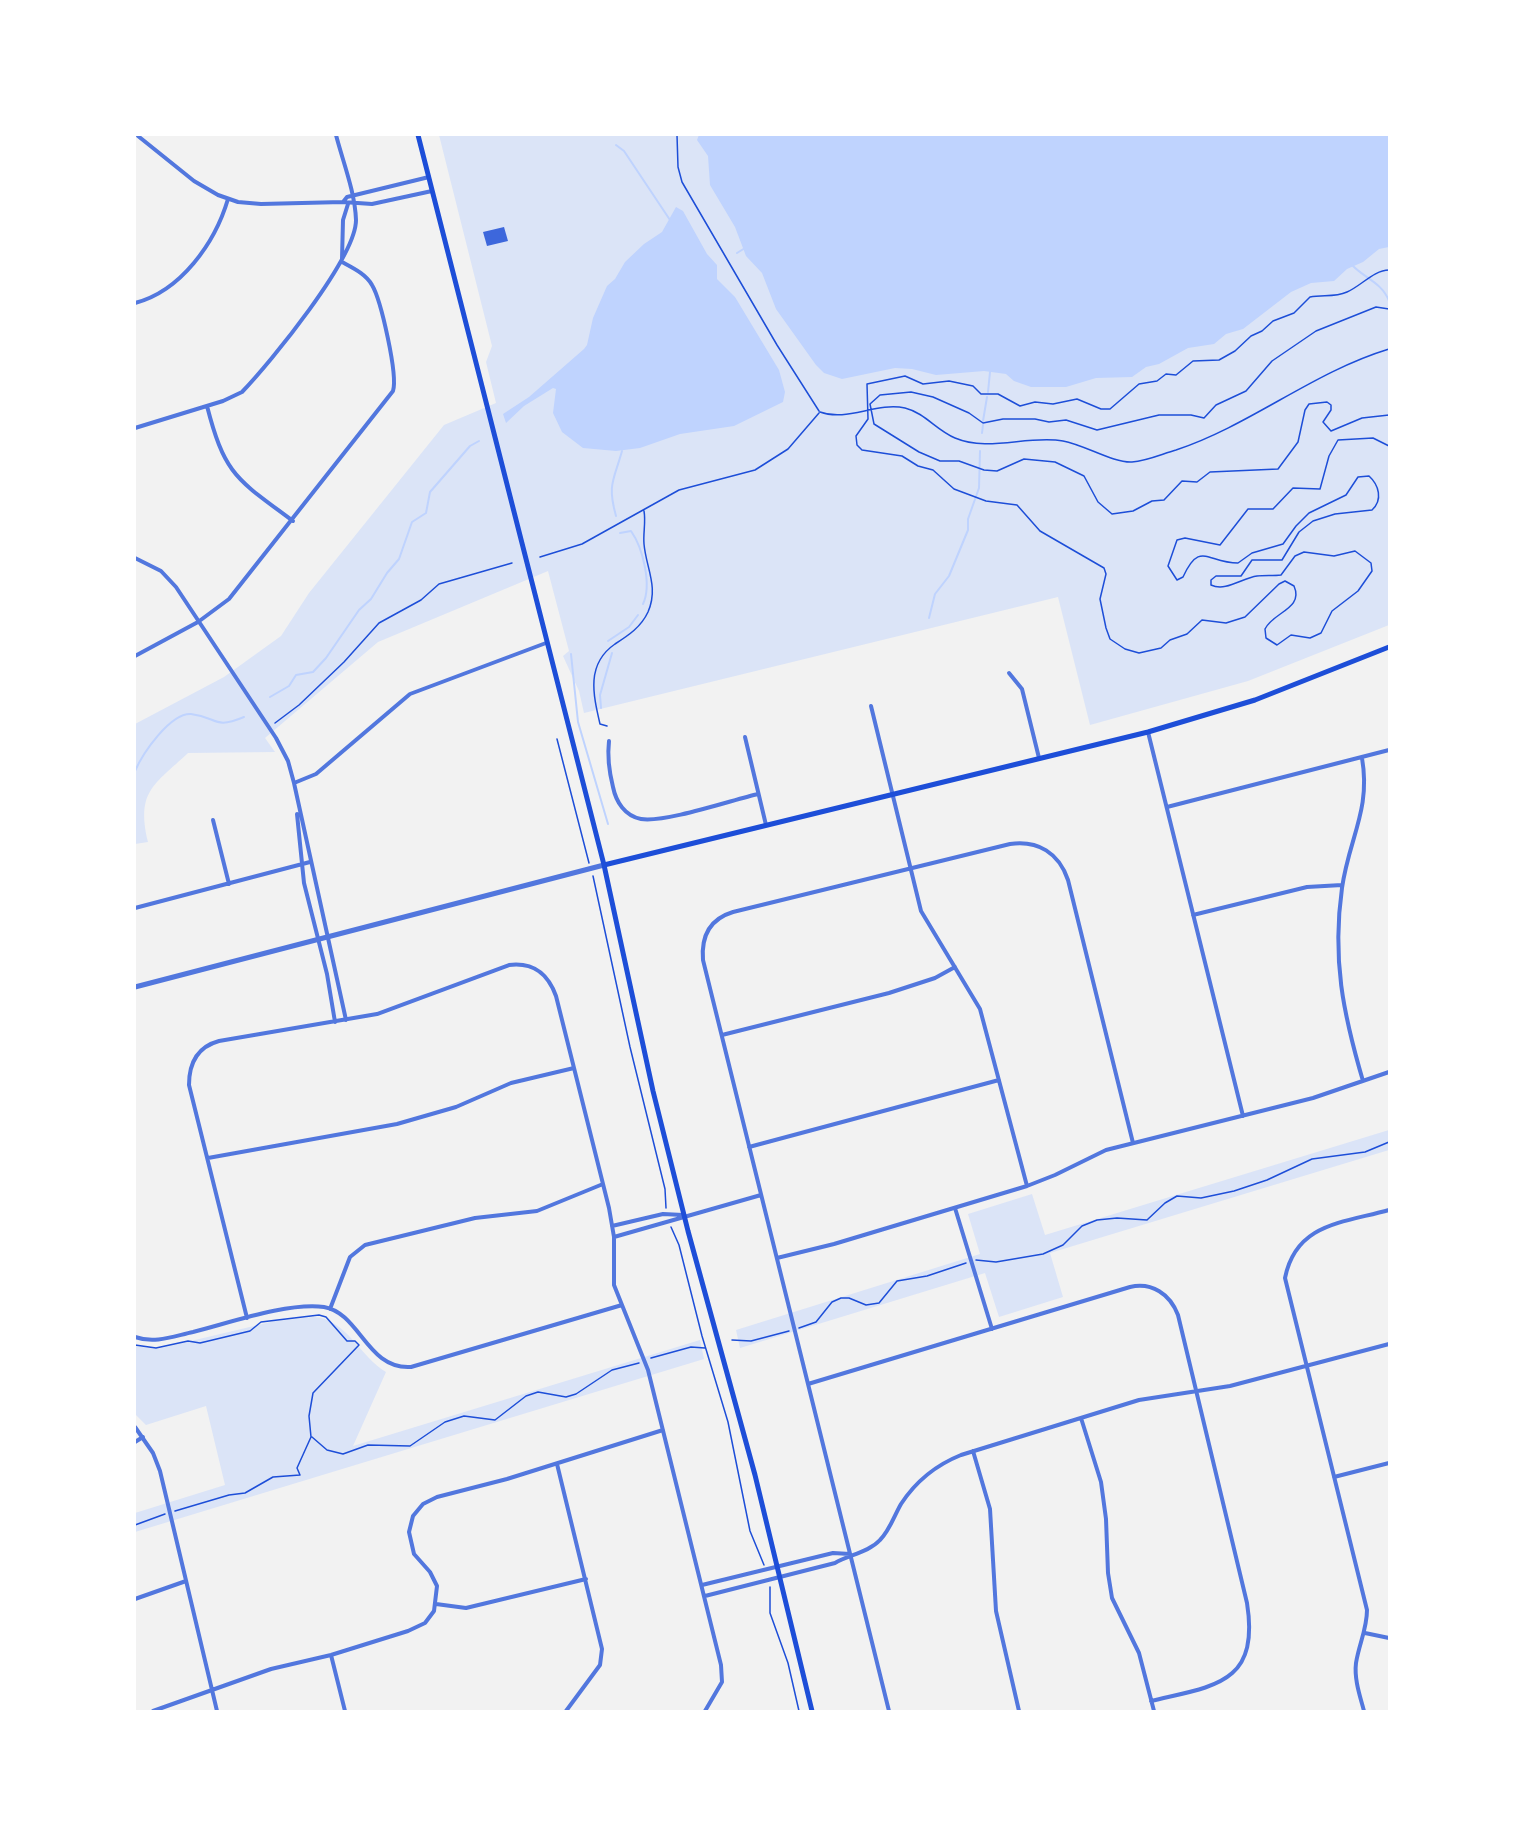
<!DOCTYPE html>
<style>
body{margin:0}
#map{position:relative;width:1524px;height:1846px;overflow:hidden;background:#f2f2f2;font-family:Raleway,sans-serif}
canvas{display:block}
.frame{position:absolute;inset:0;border:136px solid #fff;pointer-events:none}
</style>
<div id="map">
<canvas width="1524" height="1846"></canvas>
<div class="frame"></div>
</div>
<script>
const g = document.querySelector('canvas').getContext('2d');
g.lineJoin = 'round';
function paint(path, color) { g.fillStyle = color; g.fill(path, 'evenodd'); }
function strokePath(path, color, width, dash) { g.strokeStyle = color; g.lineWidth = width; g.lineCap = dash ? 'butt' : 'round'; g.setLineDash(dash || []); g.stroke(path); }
paint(new Path2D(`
 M439 135H1389V625L1248 681 1090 725 1058 597 584 713 579 691 563 656 569 651 548 571 378 642 265 738 275 752 188 753C154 785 136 791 148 842L135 844V724L224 677 281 636 309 593 444 425 496 403 486 362 492 346Z
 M1389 1130V1150L1050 1253 1063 1297 999 1317 985 1273 740 1348 736 1330 980 1254 968 1214 1032 1194 1045 1235Z
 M313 1317C345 1317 361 1358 386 1372L353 1446 700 1340 704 1359 135 1532V1513L225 1485 206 1406 146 1425 135 1414V1346L157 1349 275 1321Z`), '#dbe4f7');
paint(new Path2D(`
 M699 135H1389V247L1379 249 1363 262 1347 269 1334 281 1311 283 1291 292 1243 329 1226 334 1214 344 1188 348 1159 364 1146 367 1132 377 1096 378 1066 387H1031L1014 381 1006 374 984 371 936 375 912 369 895 368 842 379 824 373 816 365 776 309 762 273 746 256 735 227 710 185 708 156 697 140Z
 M676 207 683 211 707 254 717 265V279L735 297 779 370 785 392 783 402 734 426 680 434 640 448 616 451 583 448 562 432 553 413 556 389 553 388 524 406 506 423 503 414 529 397 584 349 587 345 593 318 607 286 615 279 625 262 644 244 662 232Z`), '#bfd3fe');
strokePath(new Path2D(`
 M616 145 624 151 670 220
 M737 253 745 248
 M1353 266C1366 279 1382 283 1389 301
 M988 392 990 372
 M983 421 987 397
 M982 433 983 425
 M616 516C607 484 614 480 622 451
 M620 533 631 531C643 548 652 585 643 604
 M929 618 935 594 949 576 968 530V519L979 488 980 451
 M608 641 629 627 638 615
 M571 654 578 722 608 824
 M270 697 289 686 296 675 313 672 326 658 359 610 371 599 387 573 399 559 412 522 426 513 430 492 470 446 479 441
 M601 708 600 695 612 653
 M135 771C143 753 170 713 191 714 218 717 213 730 244 717
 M135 1365V1396`), '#bfd3fe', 2);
paint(new Path2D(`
 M504 227 508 241 487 246 483 232Z`), '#3d67dc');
strokePath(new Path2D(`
 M677 135 678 167 682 182 777 345 819 411
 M1389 270C1374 270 1361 286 1347 292 1334 298 1322 294 1310 297L1294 313 1273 321 1262 331 1251 336 1235 351 1219 360 1193 361 1176 375 1166 374 1157 381 1139 384 1110 409H1101L1077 399 1053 404 1035 402 1020 406 998 394H981L973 386 949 381 923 384 905 376 867 384 868 419 856 436 857 445 862 450 902 456 918 466 933 470 954 489 986 501 1017 505 1040 531 1104 568 1106 574 1100 599 1106 628 1110 639 1125 649 1139 653 1161 648 1170 640 1187 634 1202 620 1226 623 1245 617 1279 584 1285 581 1294 586C1304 609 1273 612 1265 629L1266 638 1277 645 1291 635 1310 638 1321 633 1332 611 1358 591 1372 571 1371 563 1355 551 1334 556 1304 552 1295 556 1281 575C1273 576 1265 575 1257 576 1242 578 1226 592 1211 585V580L1216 576H1241L1252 560H1282L1299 532 1313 521 1335 514 1372 510C1383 500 1379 485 1369 476L1358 477 1346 495 1309 513 1296 526 1283 544 1252 553 1238 563C1207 563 1200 540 1183 577L1177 580 1168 566 1177 540 1185 538 1220 545 1248 509H1273L1293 488 1320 489 1329 456 1338 440 1373 438 1389 446
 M1389 309 1376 307 1316 331 1272 361 1246 391 1216 405 1204 418 1191 415H1159L1097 430 1066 420 1049 422 1035 419H1003L983 423 969 413 933 397 911 392 880 395 870 404 874 424 919 452 940 461H959L984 470 997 471 1024 459 1055 462 1084 476 1098 502 1112 514 1133 511 1152 501 1164 500 1182 481 1197 482 1210 472 1278 469 1298 442 1305 410 1309 404 1327 402 1331 405V410L1323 422 1331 431 1362 418 1389 415
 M820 412C847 422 876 402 905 408 925 413 936 430 955 438 988 452 1028 435 1063 441 1085 445 1113 463 1132 462 1147 461 1162 454 1176 450 1251 425 1313 372 1389 349
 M540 557 582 544 679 490 755 470 788 449 819 413
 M275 723 299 705 344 662 379 623 421 600 439 584 512 563
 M607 726 600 724C593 694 586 664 615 644 629 635 641 627 648 612 659 587 646 568 644 544 643 533 646 522 644 511
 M557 739 589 863
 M593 876 630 1047 665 1189 666 1208
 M671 1227 679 1245 702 1336 728 1422 750 1531 764 1565
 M976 1260 996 1262 1043 1254 1063 1245 1082 1226 1097 1220 1117 1218 1147 1220 1165 1203 1177 1196 1201 1198 1234 1191 1267 1180 1312 1159 1365 1152 1389 1142
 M799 1328 816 1322 832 1302 841 1298H849L866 1305 879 1303 897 1281 927 1276 966 1263
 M732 1340 751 1341 789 1331
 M135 1345 156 1348 188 1341 200 1343 250 1331 261 1322 319 1315 326 1317 347 1341H355L359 1345 313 1393 309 1416 311 1437 297 1468 300 1475 273 1477 245 1493 229 1495 175 1511
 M651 1358 691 1347 705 1348
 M312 1437 327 1450 343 1454 368 1445 410 1446 445 1422 464 1416 495 1420 526 1396 538 1392 566 1397 576 1394 612 1370 639 1363
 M135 1525 165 1514
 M770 1587V1613L788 1663 799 1711`), '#1d4ed8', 1.5);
strokePath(new Path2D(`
 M138 136 194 181 218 195 238 202 261 204 343 202 372 204 432 191
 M343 202 347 197 429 177
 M342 259 343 220 348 204
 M135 303C181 291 215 243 228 199
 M207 406C225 476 237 479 293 521
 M135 428 223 401 242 392C270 363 356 258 356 220 355 192 343 162 336 135
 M135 558 161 571 176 587 276 738 288 761 294 783 346 1020
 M135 656 198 622 229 599 393 391C398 375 381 300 372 285 366 274 353 268 342 262
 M1009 673 1022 689 1039 758
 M871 706 921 911 980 1009 1027 1186
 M1148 732 1243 1116
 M745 737 766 825
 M609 741C607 758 609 771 613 787 616 802 625 816 641 819 665 823 732 800 758 794
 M1362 758C1371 810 1349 838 1342 888 1332 959 1343 1013 1363 1081
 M294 783 316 774 410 694 546 643
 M1167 807 1389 750
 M297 814 304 883 327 974 335 1022
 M213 820 229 884
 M135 908 310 862
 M1193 915 1307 887 1342 885
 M722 1035 889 993 935 978 955 967
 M749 1147 999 1080
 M208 1158 397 1124 456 1107 511 1083 574 1068
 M955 1208 992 1329
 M612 1226 663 1214 683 1215
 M614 1237 761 1195
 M777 1258 834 1244 1027 1186 1055 1175 1106 1150 1313 1098 1389 1072
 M330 1309 350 1257 365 1245 475 1218 537 1211 603 1184
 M247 1318 189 1085C189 1064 197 1047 219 1041L377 1014 509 965C534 962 548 974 556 996L609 1208 614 1237V1285L648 1370 721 1665 722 1682 705 1711
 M135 1337C155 1344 174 1336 193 1332 229 1323 288 1302 324 1307 360 1313 367 1370 411 1367L622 1305
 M808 1384 1130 1287C1152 1282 1170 1294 1178 1315L1247 1603C1260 1685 1213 1686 1151 1701
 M1081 1418 1101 1482 1106 1519 1108 1573 1112 1598 1139 1653 1154 1711
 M135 1427 153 1453 160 1471 217 1711
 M135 1442 143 1437
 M973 1451 990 1509 996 1611 1019 1711
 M557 1464 602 1649 600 1665 566 1711
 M1334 1477 1389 1463
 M702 1585 833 1553 850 1554
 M705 1596 835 1563C849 1555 869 1552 880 1540 890 1530 894 1516 901 1504 916 1481 936 1465 961 1455L1139 1400 1230 1386 1389 1344
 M135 1599 186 1581
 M436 1604 466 1608 586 1579
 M1365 1633 1389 1638
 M331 1655 345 1711
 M153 1711 271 1669 331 1655 408 1631 425 1623 434 1611 437 1586 430 1572 414 1554 409 1532 413 1516 423 1504 437 1497 507 1479 663 1430
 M889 1711 703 960C701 936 710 919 733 912L1010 844C1038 840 1059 853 1068 880L1133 1143
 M1364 1711C1360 1696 1354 1679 1356 1663 1359 1644 1367 1629 1367 1610L1285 1278C1296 1223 1343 1223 1389 1210`), '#5277de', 4);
strokePath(new Path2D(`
 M135 987 604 865`), '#5277de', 5);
strokePath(new Path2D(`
 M418 135 604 865 653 1091 688 1231 755 1475 812 1711
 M604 865 1148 732 1255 700 1389 647`), '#1d4ed8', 5);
</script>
